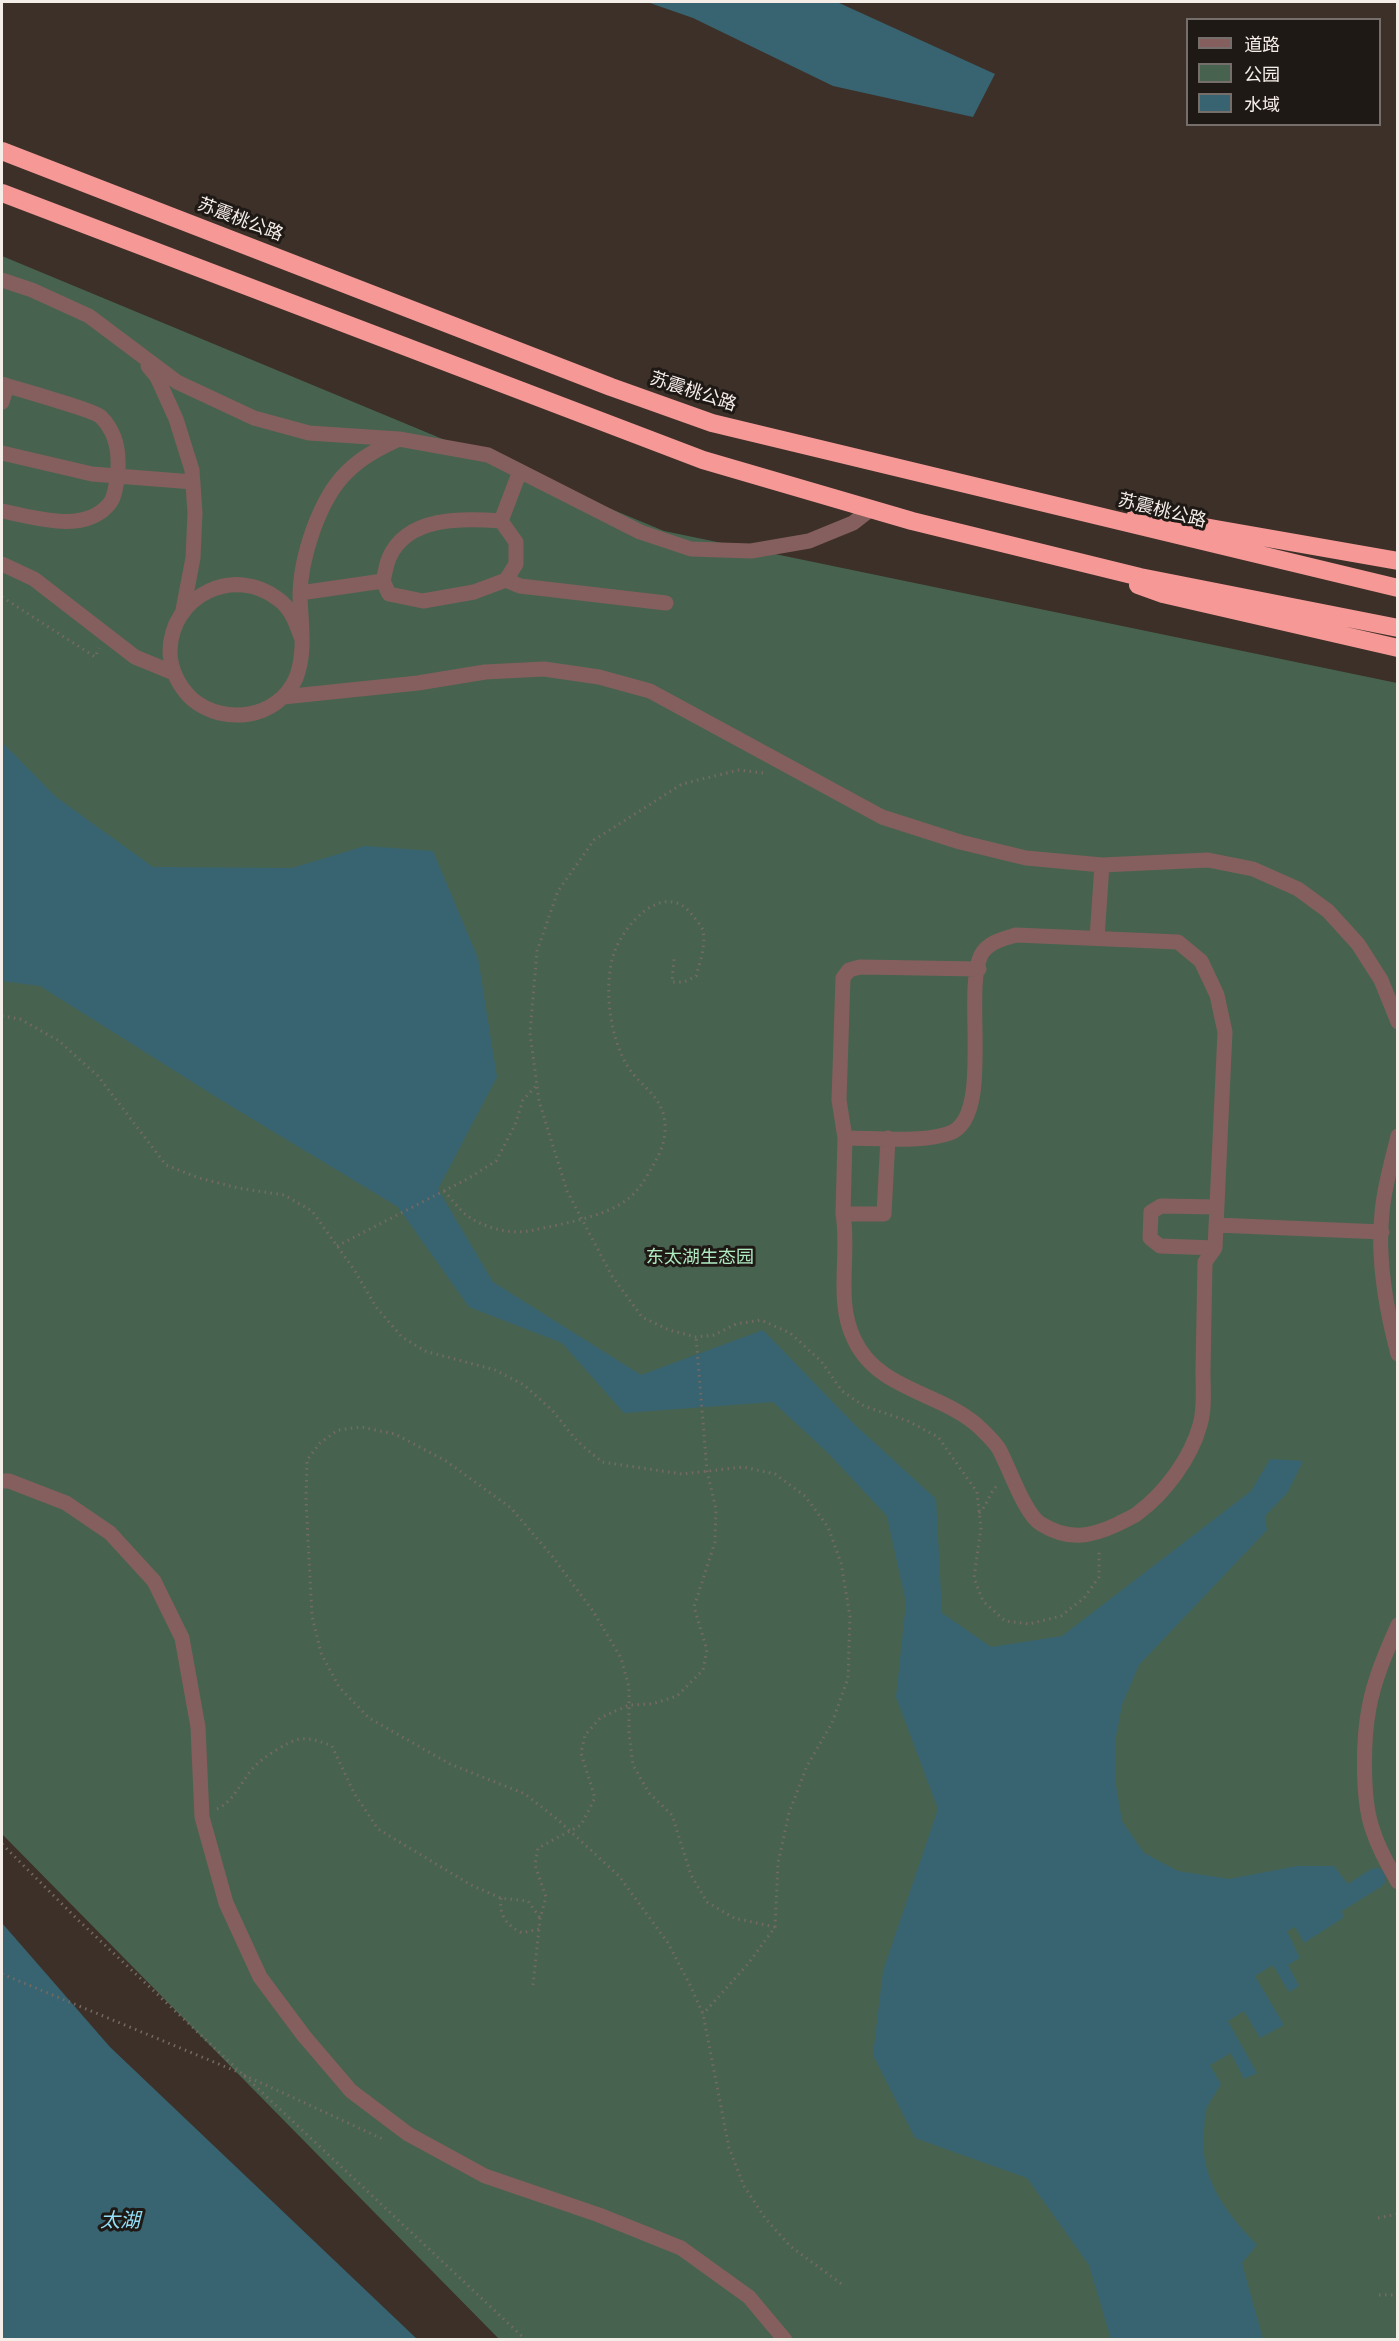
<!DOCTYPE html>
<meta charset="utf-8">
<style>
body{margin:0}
#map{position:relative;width:1399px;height:2341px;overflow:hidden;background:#3c3028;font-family:"Fira Sans Condensed","Noto Sans SC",sans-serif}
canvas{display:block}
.frame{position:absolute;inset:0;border:3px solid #f5ede8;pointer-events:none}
.legend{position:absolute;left:1186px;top:18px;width:195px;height:108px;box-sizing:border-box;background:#1f1916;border:2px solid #756e6a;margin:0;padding:8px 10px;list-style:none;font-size:18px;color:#f5ede8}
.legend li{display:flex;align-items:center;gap:12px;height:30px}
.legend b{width:30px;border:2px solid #756e6a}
</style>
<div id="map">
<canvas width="1399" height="2341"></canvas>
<div class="frame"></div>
<ul class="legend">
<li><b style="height:8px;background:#855f5d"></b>道路</li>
<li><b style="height:16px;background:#476350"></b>公园</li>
<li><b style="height:16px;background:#386370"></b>水域</li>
</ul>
</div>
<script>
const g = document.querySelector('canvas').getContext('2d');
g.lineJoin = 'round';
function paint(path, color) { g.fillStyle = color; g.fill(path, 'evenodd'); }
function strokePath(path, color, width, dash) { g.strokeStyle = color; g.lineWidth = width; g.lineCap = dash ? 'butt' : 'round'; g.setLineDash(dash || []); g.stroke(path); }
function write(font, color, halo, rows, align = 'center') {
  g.font = font + ' "Fira Sans Condensed","Noto Sans SC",sans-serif'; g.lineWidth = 6; g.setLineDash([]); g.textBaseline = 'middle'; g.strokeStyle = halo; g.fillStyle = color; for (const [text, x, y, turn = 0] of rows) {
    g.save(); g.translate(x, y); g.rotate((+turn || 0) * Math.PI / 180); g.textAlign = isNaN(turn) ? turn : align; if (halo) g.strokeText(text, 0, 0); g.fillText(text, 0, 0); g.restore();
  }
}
paint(new Path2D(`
 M2 256 664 531 1397 683V2339H499L2 1834Z`), '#476350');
paint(new Path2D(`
 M647 2H837L995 74 973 117 833 86 693 18Z
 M2 742 56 797 153 867 292 868 365 846 433 851 478 958 497 1077 438 1189 493 1282 641 1375 763 1330 854 1424 936 1499 942 1613 991 1647 1062 1636 1251 1491 1270 1459 1303 1461 1288 1492 1265 1516 1267 1530 1139 1665 1122 1705 1115 1742V1779L1122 1821 1144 1853 1178 1871 1229 1879 1297 1866H1334L1348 1884 1341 1900 1343 1918 1304 1943 1295 1927 1287 1931 1300 1958 1288 1965 1299 1986 1289 1992 1273 1965 1255 1976 1284 2025 1260 2038 1244 2011 1228 2021 1257 2073 1244 2079 1231 2053 1210 2065 1221 2084C1217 2092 1210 2100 1207 2108 1204 2115 1205 2124 1204 2131 1199 2178 1226 2213 1257 2245L1242 2263 1263 2339H1111L1089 2265 1027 2178 915 2138 873 2055 883 1971 938 1809 896 1697 906 1603 887 1516 829 1454 773 1402 624 1413 562 1343 469 1307 398 1207 221 1100 40 986 2 981Z
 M2 1923 110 2047 417 2339H2Z`), '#386370');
strokePath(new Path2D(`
 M1341 1900 1376 1878`), '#386370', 20);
strokePath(new Path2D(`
 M2 597 95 657 99 648
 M763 773 739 770 682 784 594 840 558 891 537 951 530 1033 539 1101 567 1191 612 1276 642 1317 669 1330 696 1337 714 1335 736 1324 761 1320 790 1333 821 1361 842 1391 864 1406 908 1421 938 1437 977 1492 981 1528 974 1578 983 1601 1005 1621 1029 1624 1061 1616 1084 1598 1099 1577V1549
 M2 1016 20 1019 59 1041 98 1076 166 1165 199 1178 238 1188 284 1195 312 1211 355 1271 376 1307 402 1337 425 1351 495 1370 524 1385 552 1410 577 1441 602 1462 682 1474 743 1467 775 1474 805 1496 828 1527 841 1563 850 1616 848 1678 832 1723 807 1766 789 1813 778 1863 775 1927 748 1964 703 2014
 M444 1191C452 1199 460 1211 469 1217 487 1229 513 1235 534 1230 561 1224 603 1217 625 1201 640 1191 649 1173 657 1158 665 1144 668 1125 662 1110 655 1092 638 1083 628 1067 610 1039 603 986 614 953 624 924 665 878 693 916 696 920 702 926 703 931 706 946 700 962 696 976L684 982H672L674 959
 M337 1246 469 1178 496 1161 515 1125 523 1100 537 1085
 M979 1513C988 1505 989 1492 998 1485
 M217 1809C234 1801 241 1782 253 1768 262 1758 288 1741 300 1739 312 1738 322 1742 332 1746L354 1793 378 1829 471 1885 501 1898 528 1901 540 1918
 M2 1844 76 1918 526 2340
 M501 1898C499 1917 507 1925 522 1933L539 1929
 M775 1927 734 1918 707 1902 691 1875 672 1815 649 1793 633 1765 629 1734V1687L621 1658 593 1611 552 1556 511 1508 446 1461 395 1434 361 1427 338 1430 320 1443 307 1460 306 1499 312 1616 321 1653 339 1687 369 1718 450 1764 525 1794 557 1819 619 1876 668 1943 690 1985 703 2014 729 2148 744 2186 765 2218 790 2246 843 2285
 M2 1974 238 2072
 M533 1985 540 1919 546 1897 535 1865 538 1848 581 1825 595 1798 581 1753 585 1735 600 1718 629 1705 652 1704 677 1696 703 1670 707 1650 694 1607 715 1542 716 1509 707 1471 696 1337
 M244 2075 385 2140
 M1378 2218 1398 2214
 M1379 2295H1398`), '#746a63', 3, [1.5, 4.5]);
strokePath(new Path2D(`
 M2 280 32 290 89 316 177 382 254 418 309 433 399 439 488 455 640 532 691 549 751 551 809 541 853 523 871 509
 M148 366 157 377 176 419 192 470 195 513 193 558 183 610
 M2 384C17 389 94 410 101 417 115 431 119 449 118 468 117 478 116 495 110 503 85 535 34 517 2 511
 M2 402 7 386
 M2 453 92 474 193 482
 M501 521 520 471
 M2 564 34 579 135 657 174 673
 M506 580 520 586 666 603
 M300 593 383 581 389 594 423 601 474 592 506 580 516 564V542L501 521C463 518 407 516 389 558 386 565 385 574 383 581
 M301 637C296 623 291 608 278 599 235 565 171 595 170 651 170 669 179 687 192 699 224 726 278 719 296 678 306 653 301 624 300 597 300 559 319 499 347 472 362 457 378 449 397 440
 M283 697 418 683 485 672 544 669 599 677 650 691 882 817 960 842 1026 858 1102 865 1208 860 1253 869 1298 889 1328 911 1358 944 1381 980 1398 1022
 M1097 938 1102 865
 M1398 1136C1392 1161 1384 1187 1382 1213 1377 1260 1386 1309 1398 1354
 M845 1138 839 1100 843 978 849 970 860 967 979 969
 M843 1214C850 1255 835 1300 854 1339 877 1390 940 1392 978 1426 985 1433 994 1441 999 1449 1009 1467 1025 1515 1041 1524 1069 1541 1090 1537 1118 1524 1124 1520 1132 1518 1138 1513 1165 1493 1191 1458 1200 1425 1205 1409 1203 1388 1203 1371 1204 1335 1204 1298 1205 1262L1215 1248 1225 1032 1217 995 1201 961 1178 942 1016 935C1003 939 988 942 981 955 963 992 994 1117 950 1133 924 1143 875 1138 845 1138L843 1214H884L888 1138
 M1216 1225 1382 1232
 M1215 1248 1160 1246 1150 1238 1151 1212 1161 1206 1216 1207
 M2 1481H9L66 1503 110 1533 154 1581 182 1638 198 1727 202 1817 226 1903 260 1977 304 2036 351 2091 408 2134 485 2176 599 2215 681 2248 749 2297 785 2340
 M1398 1625C1386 1652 1374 1680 1369 1708 1363 1739 1362 1798 1372 1828 1378 1847 1387 1864 1398 1882`), '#855f5d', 15);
strokePath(new Path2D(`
 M2 151 611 387 712 423 1398 588
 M2 193 703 460 912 521 1140 577 1398 628
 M1136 515 1398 561
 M1138 585 1163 594 1398 648`), '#f59896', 18);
write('18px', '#f5ede8', '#1f1916', [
 ["苏震桃公路",240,220,21],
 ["苏震桃公路",693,392,18],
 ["苏震桃公路",1162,511,14]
]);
write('18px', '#aee9c0', '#1f1916', [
 ["东太湖生态园",700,1258]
]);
write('italic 20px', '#92dff7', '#1f1916', [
 ["太湖",120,2221]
]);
</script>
